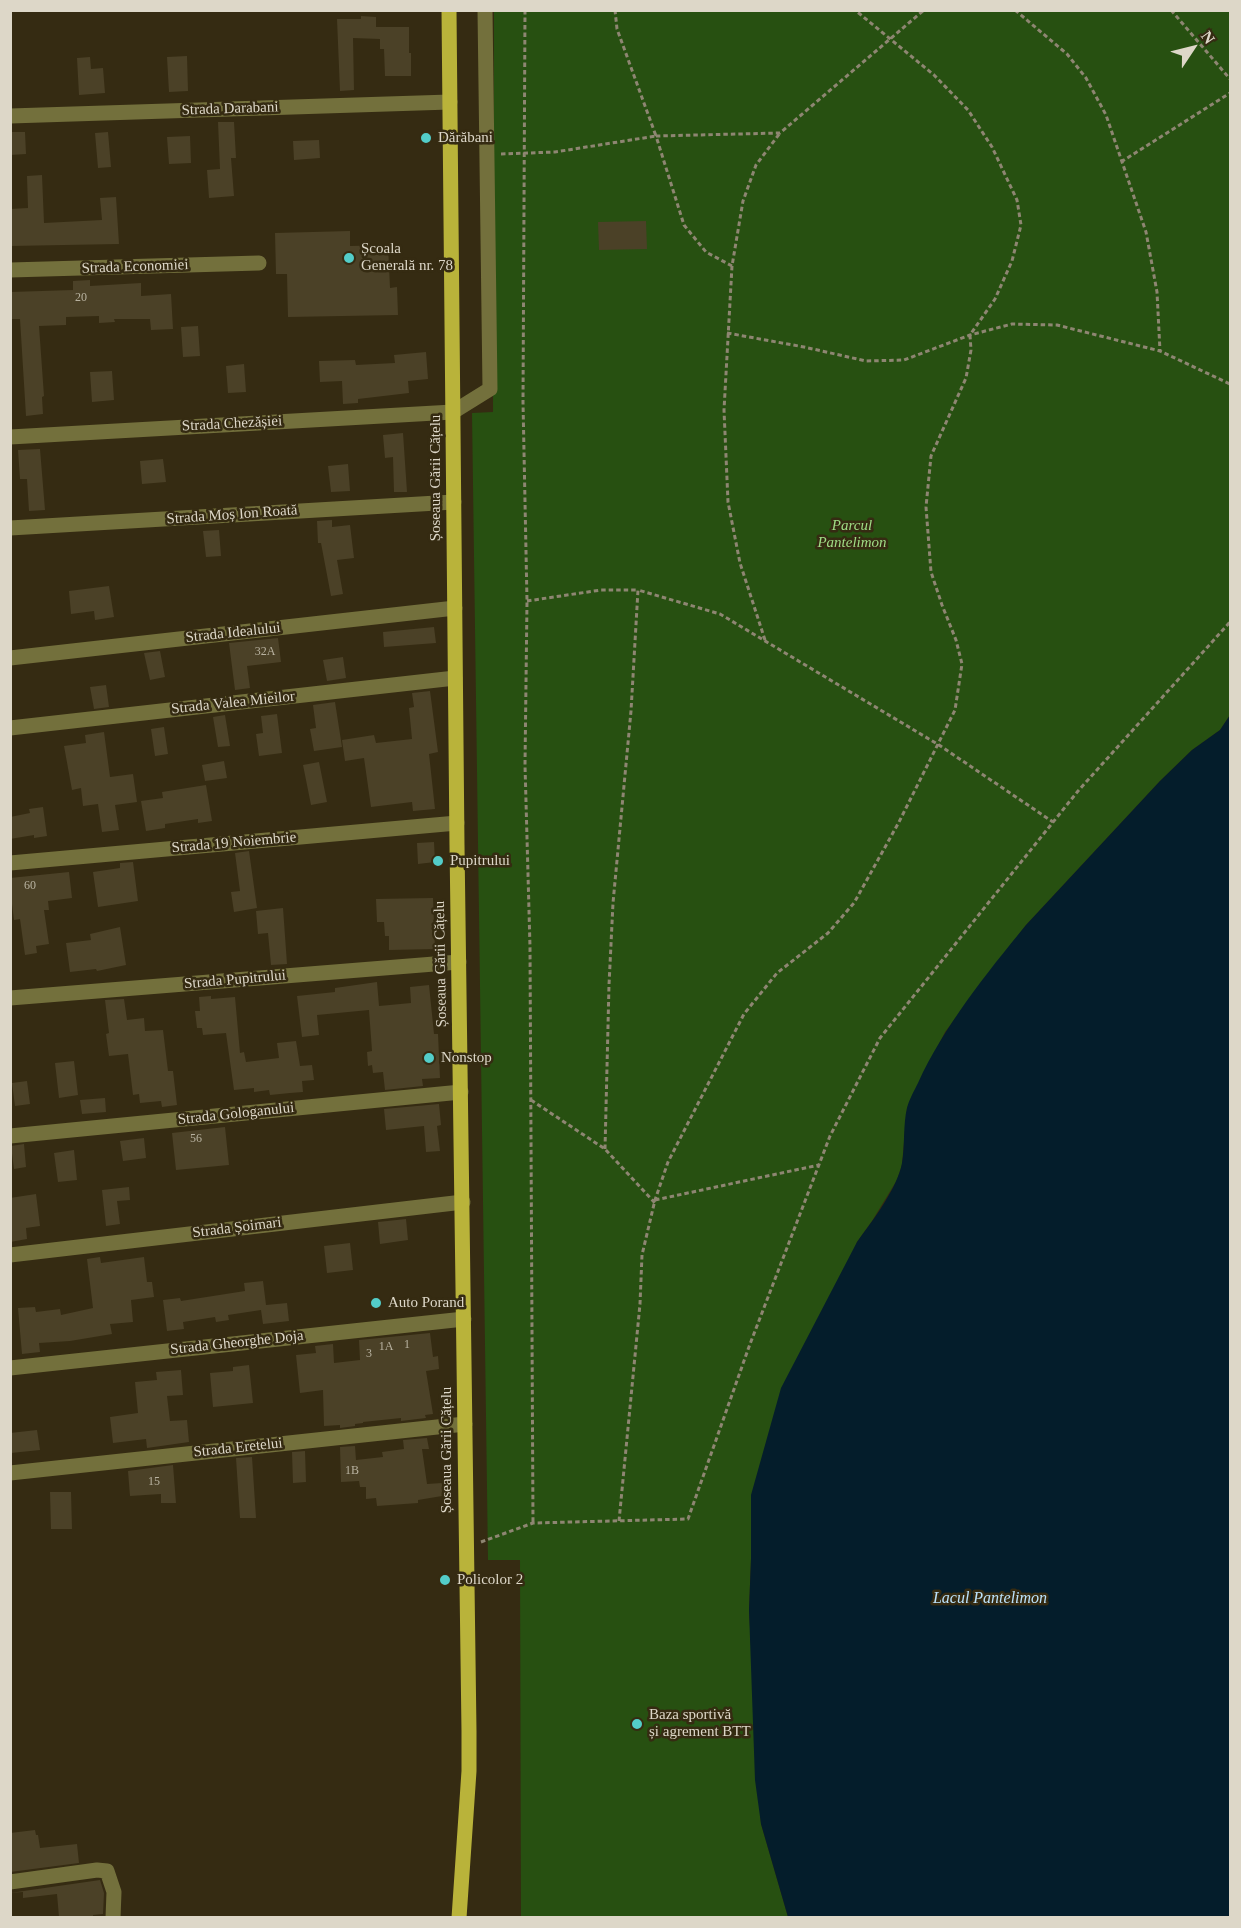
<!DOCTYPE html>
<meta charset="utf-8">
<style>
body{margin:0}
#map{position:relative;width:1241px;height:1928px;overflow:hidden;background:#352b12;font-family:Georgia,serif}
canvas{display:block}
.frame{position:absolute;inset:0;border:12px solid #ddd7c8;pointer-events:none}
.north{position:absolute;left:1163px;top:18px;width:60px;height:60px;-webkit-text-stroke:4px #352b12;paint-order:stroke;rotate:55deg;font-size:16px;font-weight:700;line-height:24px;text-align:center;color:#ddd7c8}
.north::after{content:'';display:block;margin:auto;width:21px;height:27px;background:#ddd7c8;clip-path:polygon(50% 0,100% 100%,50% 72%,0 100%)}
</style>
<div id="map">
<canvas width="1241" height="1928"></canvas>
<div class="frame"></div>
<div class="north">N</div>
</div>
<script>
const g = document.querySelector('canvas').getContext('2d');
g.lineJoin = 'round';
function paint(path, color) { g.fillStyle = color; g.fill(path, 'evenodd'); }
function strokePath(path, color, width, dash) { g.strokeStyle = color; g.lineWidth = width; g.lineCap = dash ? 'butt' : 'round'; g.setLineDash(dash || []); g.stroke(path); }
function write(font, color, halo, rows, align = 'center') {
  g.font = font + ' Georgia,serif'; g.lineWidth = 5; g.setLineDash([]); g.textBaseline = 'middle'; g.strokeStyle = halo; g.fillStyle = color; for (const [text, x, y, turn = 0] of rows) {
    g.save(); g.translate(x, y); g.rotate((+turn || 0) * Math.PI / 180); g.textAlign = isNaN(turn) ? turn : align; if (halo) g.strokeText(text, 0, 0); g.fillText(text, 0, 0); g.restore();
  }
}
paint(new Path2D(`
 M494 11H1230V715L1220 730 1192 750 1160 781 1026 925 945 1032 907 1108 902 1165 897 1180 872 1221 857 1242 751 1559 749 1610 761 1824 788 1917H521L520 1560H488L472 413 493 412Z`), '#275011');
paint(new Path2D(`
 M1230 715V1917H788L761 1824 755 1780 749 1610 751 1559V1495L781 1388 857 1242C873 1220 897 1189 902 1163 905 1146 903 1124 907 1108 909 1100 914 1091 918 1083 944 1026 986 974 1026 925L1160 781 1192 750 1220 730Z`), '#041d2b');
paint(new Path2D(`
 M361 16 376 17V27H409V53H411V76H385L384 49H380V39L353 38 354 90 340 91 337 19H361Z
 M187 56 188 91 169 92 167 57Z
 M90 57 91 69 103 68 105 93 79 95 77 58Z
 M218 122H234L236 158H231L234 196 209 198 207 170 220 169Z
 M10 132H25L26 154 10 155Z
 M108 132 111 167 98 168 95 133Z
 M190 136 191 163 169 164 167 137Z
 M319 140 320 158 294 160 293 141Z
 M42 175 44 223 102 220 100 198 116 197 119 244 10 246V209L28 208 27 176Z
 M646 221 647 249 599 250 598 222Z
 M350 231V246L388 245 390 288 397 287 398 315 288 317 287 274H276L275 233Z
 M90 280V286L141 283V296L171 294 173 329 151 330 150 319H114L115 322 99 323V316L66 317V325L39 326 44 396 42 397 43 414 26 416 20 319H10V292L73 290V281Z
 M198 326 200 356 183 357 181 327Z
 M426 352 428 379 408 381 409 393 358 399V403L343 404 342 381 320 382 319 361 355 360 356 365 395 363 394 355Z
 M244 364 246 392 228 393 226 366Z
 M112 371 114 400 92 402 90 372Z
 M403 433 407 492H394L393 457 385 458 383 435Z
 M40 449 45 510 29 511 27 479H20L18 450Z
 M163 459 166 482 142 484 140 461Z
 M348 464 350 491 331 492 328 466Z
 M332 520V527L350 525 354 558 337 560 343 594 331 596 321 543H318L317 521Z
 M219 530 221 556 206 557 203 531Z
 M109 586 114 617 95 620 94 611 71 614 69 591Z
 M434 627 436 643 384 647 383 632Z
 M278 638 281 662 247 666 250 688 235 690 229 643Z
 M160 651 165 677 150 680 144 653Z
 M343 657 346 678 327 681 323 660Z
 M106 685 109 707 94 709 90 687Z
 M430 691 438 752 429 754 435 809 413 811 412 802 371 807 364 758 345 761 342 740 374 735 376 743 412 739 409 708 414 707 412 693Z
 M335 702 342 747 314 751 310 729 316 728 313 705Z
 M277 714 282 753 259 756 256 734 263 733 261 716Z
 M225 715 230 746 218 747 213 717Z
 M164 727 168 754 155 756 151 729Z
 M104 732 110 777 133 774 137 802 115 805 119 830 102 832 98 804 83 806 81 788 72 790 64 746 86 743 85 735Z
 M224 761 227 778 205 781 202 765Z
 M319 762 327 802 311 805 303 765Z
 M206 785 212 821 198 823V819L165 824V828L146 831 141 801 163 798 162 792Z
 M43 807 47 836 34 838V835L10 839V817L30 813 29 809Z
 M434 842 435 862 418 864 417 843Z
 M249 851 257 908 234 912 231 892 240 891 235 853Z
 M133 862 138 901 98 907 93 872 120 868V863Z
 M69 872 72 898 48 901 49 910H44L49 944 36 946 37 953 25 955 20 919 14 920 12 904H10V878Z
 M433 898 435 949 389 950V936H385L384 922H377L376 899Z
 M283 908 287 964 271 965 268 933 258 934 256 911Z
 M120 927 126 965 97 971 96 969 70 972 66 943 91 940 90 934Z
 M377 982 379 1006 411 1003 410 987 429 985 434 1034H438L440 1078 422 1079 423 1086 385 1090 383 1072 373 1073 372 1065 368 1066 367 1052 372 1051 369 1010 317 1015 319 1035 302 1037 297 996 335 992V988Z
 M211 996V999L235 997 240 1053 244 1052 246 1062 279 1058 277 1043 296 1041 300 1066 312 1065 314 1080 302 1081 303 1092 290 1093 270 1095 269 1090 254 1092V1088L234 1090 226 1033 203 1035 202 1028H197L195 1011H200L199 997Z
 M124 999 127 1020 144 1018 145 1031 163 1030 168 1071H173L177 1105 162 1107 161 1101 140 1103 139 1094 133 1095 128 1054 109 1056 106 1034 109 1033 105 1000Z
 M74 1061 78 1095 59 1098 55 1063Z
 M27 1081 30 1104 15 1106 12 1083Z
 M105 1098 106 1112 82 1114 80 1100Z
 M439 1104 441 1125 437 1126 440 1151 426 1152 424 1126 386 1130 384 1109Z
 M225 1127 229 1165 176 1170 172 1133Z
 M144 1138 146 1158 123 1161 120 1141Z
 M24 1144 26 1167 14 1169 11 1146Z
 M74 1150 77 1180 58 1182 54 1153Z
 M129 1187 130 1200 117 1201 120 1224 106 1226 102 1190Z
 M36 1194 40 1226 26 1228 27 1239 10 1242V1198Z
 M406 1219 408 1240 380 1244 378 1222Z
 M350 1243 353 1270 327 1273 324 1246Z
 M100 1257 101 1263 144 1257 147 1282H152L154 1297 131 1300 133 1322 110 1324 112 1334 70 1341 39 1343 40 1352 22 1354 18 1308 35 1307 36 1312 60 1309 61 1315 93 1308 87 1259Z
 M263 1281 266 1305 287 1303 289 1321 263 1324 261 1310 228 1315 229 1320 216 1322 215 1317 183 1322 184 1329 167 1331 163 1300 180 1298 181 1301 245 1291 244 1283Z
 M430 1333 433 1357 438 1356 439 1369 426 1371 433 1414 425 1415 426 1418 401 1421V1418L363 1422V1423L355 1424V1426L340 1428V1425L324 1426 323 1390 300 1393 296 1355 316 1353 315 1346 333 1344 334 1363 360 1360 359 1340Z
 M249 1365 253 1403 213 1407 210 1373 233 1371V1367Z
 M181 1370 183 1395 167 1396 170 1421 187 1420 189 1442 147 1448 146 1439 113 1443 110 1417 138 1413 135 1382 157 1380 156 1372Z
 M37 1430 40 1450 11 1453 10 1433Z
 M427 1438 429 1449H422L427 1484 442 1483V1496L418 1500V1503L377 1506 376 1498 366 1499V1487H360L359 1481 341 1482 340 1447 355 1446 356 1460 383 1457 382 1452 404 1449 403 1440Z
 M305 1451 306 1482 293 1483 292 1452Z
 M252 1457 256 1518H240L236 1458Z
 M173 1465 176 1503H161V1494L130 1496 128 1471Z
 M50 1492H71L72 1529H51Z
 M35 1830 36 1835H38L40 1848 77 1844 79 1863 10 1872V1833Z
 M100 1880 104 1893 103 1914 93 1915V1917H59L57 1894 23 1898V1892L10 1893Z`), '#4b4127');
strokePath(new Path2D(`
 M525 10 523 402 527 601 525 765 530 947 533 1523
 M1015 10 1067 54 1086 78 1106 115 1146 232 1157 292 1160 351
 M1171 10 1230 79
 M501 154 555 152 656 136 617 29 615 10
 M1121 162 1230 93
 M732 266 706 252 684 225 656 136 780 133 924 10
 M727 333 804 347 866 361 904 360 970 335 1012 324 1057 325 1160 351 1230 384
 M527 601 601 590H638
 M765 640 740 563 728 502 724 410 732 266 743 201 756 165 780 133
 M531 1100 605 1149 655 1203
 M605 1149 609 985 613 903 631 711 638 590 720 614 939 745 1053 822
 M655 1200 819 1165
 M619 1521 640 1304 642 1255 655 1200 668 1162 744 1014 777 973 828 933 854 903 899 822 955 710 962 664 956 640 942 605 931 572 926 507 931 456 966 378 971 350 970 335 995 299 1012 261 1021 225 1017 200 992 147 968 110 934 75 855 10
 M481 1542 533 1523 688 1519 750 1344 830 1136 880 1038 1078 791 1230 622`), '#8e8672', 3, [4.5, 3]);
strokePath(new Path2D(`
 M10 116 450 102
 M10 270 259 263
 M10 437 453 412 490 389 485 10
 M10 528 454 502
 M10 658 455 608
 M10 728 455 678
 M10 863 457 823
 M10 998 459 962
 M10 1136 461 1092
 M10 1255 463 1202
 M10 1368 464 1319
 M10 1473 465 1424
 M10 1882 97 1870 107 1871 114 1892 113 1918`), '#73703c', 15);
strokePath(new Path2D(`
 M449 10 457 845 469 1731V1771L459 1918`), '#b9b33a', 15);
for (const [x, y, r, color] of [
 [426,138,6,"#53cdc9"],
 [349,258,6,"#53cdc9"],
 [438,861,6,"#53cdc9"],
 [429,1058,6,"#53cdc9"],
 [376,1303,6,"#53cdc9"],
 [445,1580,6,"#53cdc9"],
 [637,1724,6,"#53cdc9"]
]) { const dot = new Path2D(); dot.arc(x, y, r, 0, 2 * Math.PI); g.fillStyle = color; g.fill(dot); strokePath(dot, '#352b12', 2); }
write('12px', '#b8b2a0', null, [
 ["20",81,298],
 ["32A",265,652],
 ["60",30,886],
 ["56",196,1139],
 ["1",407,1345],
 ["1A",386,1347],
 ["3",369,1354],
 ["1B",352,1471],
 ["15",154,1482]
]);
write('15px', '#ddd7c8', '#352b12', [
 ["Strada Darabani",230,109,-2],
 ["Strada Economiei",135,267,-2],
 ["Strada Chezășiei",232,424,-3],
 ["Șoseaua Gării Cățelu",436,478,-90],
 ["Strada Moș Ion Roată",232,515,-4],
 ["Strada Idealului",233,633,-6],
 ["Strada Valea Mieilor",233,703,-6],
 ["Strada 19 Noiembrie",234,843,-5],
 ["Șoseaua Gării Cățelu",441,964,-91],
 ["Strada Pupitrului",235,980,-5],
 ["Strada Gologanului",236,1114,-6],
 ["Strada Șoimari",237,1228,-7],
 ["Strada Gheorghe Doja",237,1343,-6],
 ["Strada Eretelui",238,1448,-6],
 ["Șoseaua Gării Cățelu",447,1450,-90]
]);
write('15px', '#ddd7c8', '#352b12', [
 ["Dărăbani",438,138],
 ["Școala",361,249],
 ["Generală nr. 78",361,266],
 ["Pupitrului",450,861],
 ["Nonstop",441,1058],
 ["Auto Porand",388,1303],
 ["Policolor 2",457,1580],
 ["Baza sportivă",649,1715],
 ["și agrement BTT",649,1732]
], 'left');
write('italic 15px', '#9fdc85', '#352b12', [
 ["Parcul",852,526],
 ["Pantelimon",852,543]
]);
write('italic 16px', '#bbe2fb', '#352b12', [
 ["Lacul Pantelimon",990,1599]
]);
</script>
